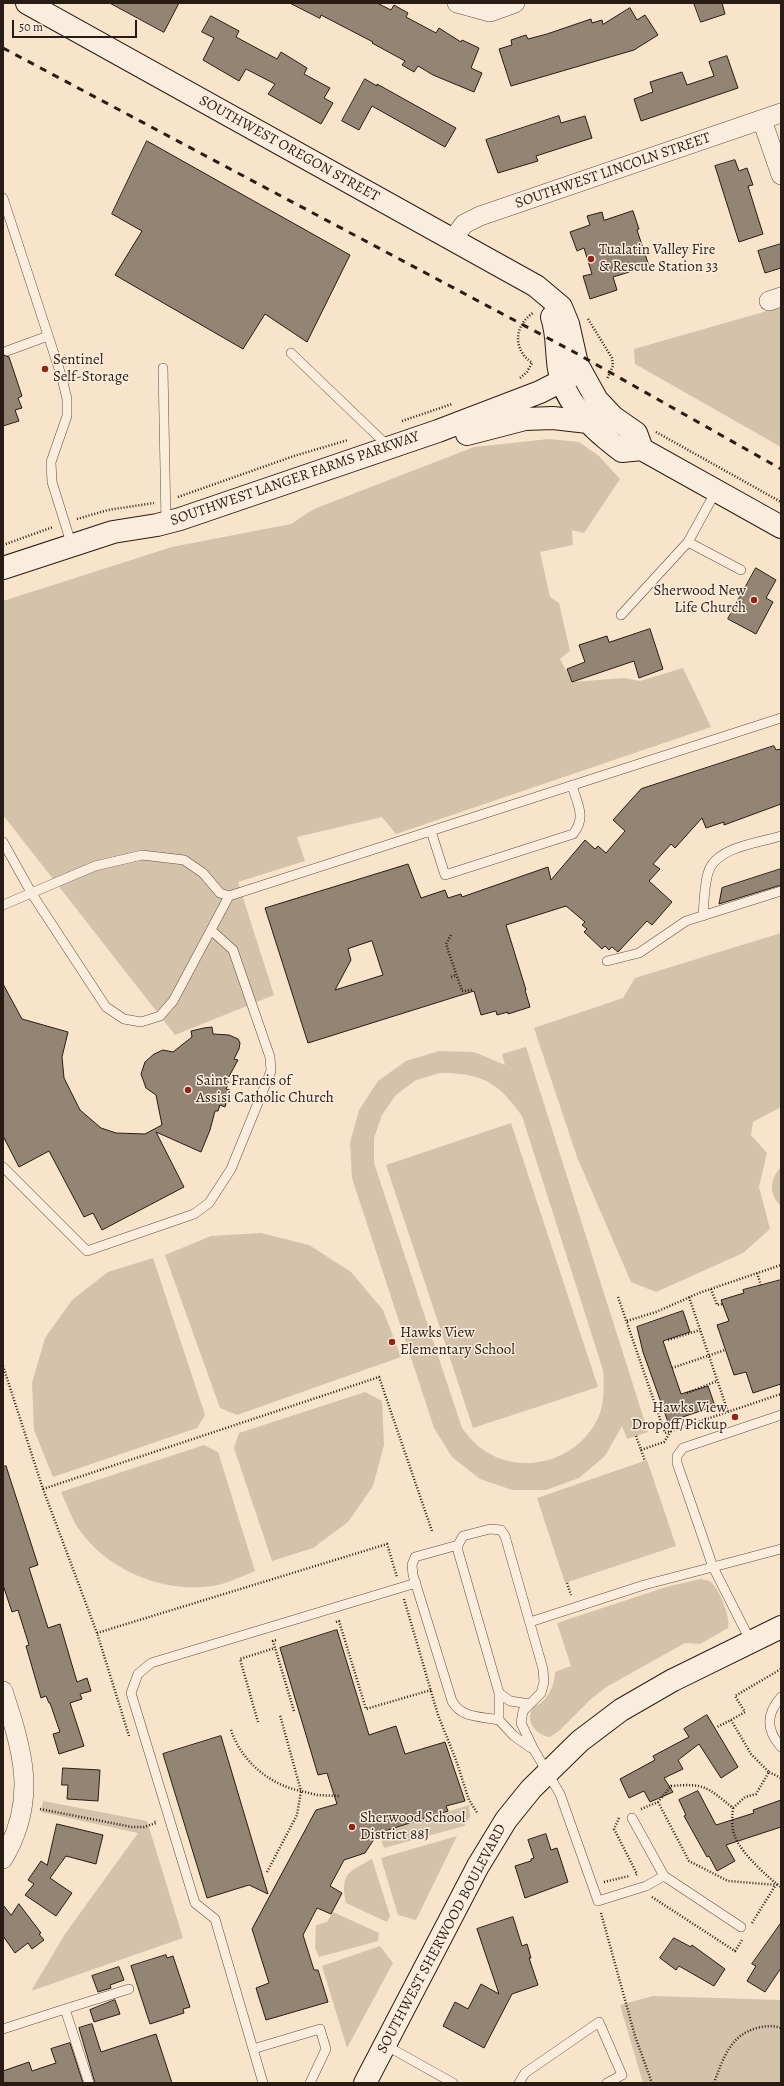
<!DOCTYPE html>
<style>
body{margin:0}
#map{position:relative;width:784px;height:2086px;overflow:hidden;background:#f8e4ca;font-family:Alegreya,serif}
canvas{display:block}
.frame{position:absolute;inset:0;border:4px solid #281c14;pointer-events:none}
.scale{position:absolute;left:12px;top:20px;width:125px;height:18px;box-sizing:border-box;border:2px solid #281c14;border-top:0;padding-left:5px;font-size:12px;line-height:14px;white-space:nowrap;color:#281c14;-webkit-text-stroke:3px #faeddd;paint-order:stroke}
</style>
<div id="map">
<canvas width="784" height="2086"></canvas>
<div class="frame"></div>
<div class="scale">50 m</div>
</div>
<script>
const g = document.querySelector('canvas').getContext('2d');
g.lineJoin = 'round';
function paint(path, color) { g.fillStyle = color; g.fill(path, 'evenodd'); }
function strokePath(path, color, width, dash) { g.strokeStyle = color; g.lineWidth = width; g.lineCap = dash ? 'butt' : 'round'; g.setLineDash(dash || []); g.stroke(path); }
function write(font, color, halo, rows, align = 'center') {
  g.font = font + ' Alegreya,serif'; g.lineWidth = 3; g.setLineDash([]); g.textBaseline = 'middle'; g.strokeStyle = halo; g.fillStyle = color; for (const [text, x, y, turn = 0] of rows) {
    g.save(); g.translate(x, y); g.rotate((+turn || 0) * Math.PI / 180); g.textAlign = isNaN(turn) ? turn : align; if (halo) g.strokeText(text, 0, 0); g.fillText(text, 0, 0); g.restore();
  }
}
paint(new Path2D(`
 M781 307V447L635 364 634 349Z
 M549 439 579 442 599 456 620 479 584 533 572 530 573 545 540 552 550 597 559 603 570 651 560 659 572 682 624 678 640 681 683 668 711 727 396 834 382 817 297 837 305 861 238 882 274 995 175 1035 3 815V601L172 547 291 524 314 509 474 447Z
 M781 933V1107L753 1122 751 1135 767 1153 759 1187 770 1229 743 1253 656 1292 631 1282 577 1157 534 1028 623 998 635 978Z
 M526 1047 648 1432 627 1439 622 1426 605 1456 579 1478 546 1490H512L480 1479 452 1457 434 1428 352 1178 350 1143 359 1110 378 1081 406 1061 439 1051 474 1052 505 1065 502 1054ZM440 1073C482 1073 498 1082 522 1116L603 1370C604 1386 605 1402 598 1418 577 1463 517 1478 478 1446 472 1441 467 1434 462 1428L374 1163V1138L382 1115 396 1095 416 1080Z
 M511 1123 598 1387 473 1428 386 1165Z
 M781 1167V1206C768 1194 770 1179 781 1167Z
 M261 1233 309 1245 351 1272 383 1310 401 1357 237 1415 220 1408 165 1255 211 1236Z
 M153 1258 205 1415 197 1428 53 1477 34 1430 32 1383 45 1338 72 1300 108 1272Z
 M365 1392 382 1401 384 1445 373 1486 348 1522 313 1548 272 1561 234 1448 239 1433Z
 M204 1445 218 1452 255 1571C243 1576 230 1582 218 1585 167 1595 108 1572 78 1528 71 1517 67 1504 61 1492Z
 M647 1460 676 1546 565 1583 537 1498Z
 M700 1579C705 1580 709 1580 712 1583 720 1591 731 1618 728 1628L700 1644 685 1643 608 1686 592 1698 559 1731 550 1737C538 1736 525 1723 532 1710 534 1706 538 1705 541 1703 550 1695 555 1683 555 1672L571 1666 557 1623 666 1587Z
 M43 1801 147 1821 183 1938 31 1991 65 1934 138 1833 41 1812Z
 M469 1805 470 1817 464 1826 384 1848 379 1833Z
 M457 1836 416 1920 398 1915 381 1858Z
 M372 1859 390 1916 387 1922 346 1903C340 1874 348 1872 372 1859Z
 M333 1912 379 1933 378 1941 319 1957 315 1947 316 1925 327 1922Z
 M380 1946 393 1963 347 2048 322 1966Z
 M653 1996 781 2000V2083H643L620 2005Z`), '#d5c2ab');
const building = new Path2D(`
 M110 3H179L164 32Z
 M290 3H377L391 10 394 5 408 13 406 17 436 33 439 28 461 42 462 40 479 48 471 68 482 73 474 92 433 75 418 66 414 72 402 65 405 61 372 43 373 42 321 15 320 18Z
 M694 3H722L725 14 701 22Z
 M630 8 637 20 645 15 658 35 634 50 511 86 499 49 512 45 511 40 526 35 528 39 547 34 591 19 592 23 602 20 603 24Z
 M211 16 239 31 236 37 277 59 281 52 307 68 304 74 330 88 324 98 333 103 321 124 268 94 275 84 246 69 239 81 203 60 214 38 202 32Z
 M727 56 738 88 641 121 634 99 653 92 650 82 682 72 687 85 714 76 709 62Z
 M365 79 377 86V84L456 128 445 147 372 106 359 130 342 121Z
 M559 116 561 123 585 116 592 138 536 156 538 161 498 173 486 140Z
 M147 141 350 255 307 342 265 314 243 349 115 275 142 231 112 214Z
 M735 160 739 171 747 168 753 185 748 186 763 234 739 242 715 166Z
 M633 211 639 229 637 230 649 266 613 277 617 290 590 299 583 276 592 274 584 248 577 251 570 232 590 225 587 216 602 212 604 220Z
 M781 244V268L765 273 758 251Z
 M3 355 9 357 22 396 18 398 22 408 15 410 19 421 3 426Z
 M756 568 776 580 766 598 773 602 756 634 728 619Z
 M650 629 663 669 639 678 634 661 572 682 567 669 585 662 579 645 607 636 609 642Z
 M774 746 776 750 781 749V804L724 825V822L706 828 702 818 675 848 671 844 653 864 660 869 649 881 672 902 652 925 647 921 618 952 612 947 609 950 605 946 602 949 584 932 587 929 582 925 585 922 566 906 506 925 526 990H525L530 1007 508 1014V1012L497 1015 496 1011 481 1015 474 991 308 1043 265 908 408 864 421 898 445 890 448 898 461 894 462 897 548 867 551 880 585 840 595 849 598 846 606 853 625 831 613 820 641 789ZM372 941 383 975 335 990 351 960 348 949Z
 M781 869V885L719 904 722 888Z
 M3 984 22 1019 68 1032 62 1057 64 1078 80 1110 101 1128 116 1133 145 1134 162 1125 156 1095 146 1088 141 1074 145 1062 154 1054 163 1050 173 1052 192 1037 191 1031 204 1028 212 1027 213 1034 229 1035 238 1039 240 1043 239 1049 234 1059 238 1060 226 1082H229L226 1089 230 1090 225 1107 220 1105 218 1111H215L210 1130 201 1152 156 1132 184 1187 102 1230 93 1213 84 1217 49 1151 19 1167 3 1136Z
 M781 1280V1384L753 1393 746 1372 734 1375 717 1325 729 1321 721 1300 744 1293 743 1290Z
 M683 1311 690 1332 663 1341 681 1394 708 1386 715 1406 668 1422 643 1352 637 1327Z
 M6 1466 38 1565 29 1568 48 1628 60 1624 77 1682 87 1678 91 1691 80 1694 82 1699 70 1703 84 1746 59 1754 53 1734 60 1732 50 1703H49L46 1696 41 1698 26 1646 29 1645 18 1610 12 1612 3 1585V1467Z
 M337 1630 369 1735 396 1726 405 1754 445 1742 465 1801 446 1806 448 1811 378 1833 365 1853 344 1860 330 1886 342 1893 331 1914 317 1908 303 1935 314 1970H318L328 2002 266 2020 256 1988 269 1983 252 1929 316 1810 337 1804 327 1773 318 1775 280 1648Z
 M707 1715 738 1767 721 1778 699 1744 678 1760 683 1769 664 1778 673 1792 650 1802 644 1791 629 1798 620 1779 655 1760 653 1756 689 1737 684 1729Z
 M221 1736 268 1894 249 1885 207 1898 163 1754Z
 M63 1768 100 1770 98 1801 67 1799 68 1785H62Z
 M698 1791 716 1825 754 1813 753 1810 781 1800V1827L726 1845 735 1861 717 1871 709 1856 707 1857 684 1816 686 1815 679 1800Z
 M57 1824 103 1835 96 1864 66 1856 50 1878 72 1893 56 1916 25 1895 34 1884 28 1880 41 1861 47 1865Z
 M546 1834 551 1850 557 1848 568 1882 525 1898 515 1866 531 1861V1859L534 1858 528 1840Z
 M19 1904 41 1933 39 1934 44 1940 32 1949 28 1943 15 1953 3 1936V1905L11 1915Z
 M513 1917 522 1946 527 1944 531 1958H529L538 1985 512 1994 484 2048 443 2026 455 2002 468 2009 481 1984 499 1994 477 1929Z
 M781 1923V1968L765 1992 747 1981 756 1966 752 1964Z
 M674 1938 691 1947 692 1945 725 1969 714 1986 679 1966 676 1970 660 1958Z
 M166 1955 167 1958 173 1956 190 2007 183 2009 184 2013 150 2024 131 1966Z
 M119 1967 124 1980 110 1985 111 1988 98 1992 92 1976Z
 M115 2000 120 2014 94 2022 90 2010Z
 M92 2024 101 2052 156 2034 172 2083H95L79 2028Z
 M70 2043 83 2083H3V2071L29 2062 32 2071 56 2063 51 2049Z`);
paint(building, '#948473');
strokePath(building, '#281c14', 1);
const service = new Path2D(`
 M3 198 62 378 67 399V416L51 462 52 482 72 546
 M7 351 48 336
 M291 353 389 447
 M163 368 166 522
 M716 491 688 542 741 570
 M621 615 688 542
 M431 831 445 875 573 834C587 817 577 804 572 785
 M3 842 32 894 106 1007 124 1019 141 1022 160 1016 173 1001 229 896
 M3 905 95 866 142 855 184 860 203 873 220 893 229 896 781 718
 M703 916C704 902 704 887 708 873 715 847 758 843 781 836
 M607 961 639 953 686 921 781 891
 M3 1167 87 1251 194 1214 209 1203 231 1169 271 1071 270 1057 233 950 211 930
 M781 1415 683 1448 677 1456V1463L713 1567 781 1549
 M458 1545 415 1557 412 1565 413 1575 452 1701C462 1719 481 1716 499 1720
 M530 1622 644 1585 713 1567 751 1642
 M499 1693V1720L514 1736 531 1748
 M781 1697C766 1714 766 1730 781 1747
 M530 1704 510 1701 499 1693 458 1551V1545L463 1536 490 1529 501 1530 505 1536 543 1669 544 1682 541 1693 523 1711 521 1723 533 1748 560 1794 598 1901 646 1886 664 1876
 M632 1818 664 1876 741 1927
 M65 2009 129 1989
 M3 2029 65 2009 89 2083
 M385 2045 453 2083
 M253 2049 215 1919 195 1903 131 1693 138 1674 151 1663 416 1583
 M263 2083 253 2049 320 2029 326 2049 310 2083
 M519 2083 525 2073 599 2022 622 2075 607 2083`);
const minor = new Path2D(`
 M457 3 490 12 515 3
 M762 120 781 175
 M453 239 464 224 480 216 781 113
 M769 301 781 297
 M3 1691C23 1752 38 1800 3 1859`);
const secondary = new Path2D(`
 M27 3 536 286 561 307 568 324 577 364 597 400 613 417 636 433 642 449
 M552 317C558 335 556 351 559 369 564 404 596 432 622 451L642 449
 M467 434 525 419 553 418 588 422
 M629 442 781 527
 M3 568 113 532 157 525 180 519 438 431 540 392 581 371
 M365 2083 478 1866 506 1820 531 1789 580 1741 621 1710 673 1680 781 1627`);
strokePath(service, '#5c4e42', 10);
strokePath(minor, '#5c4e42', 20);
strokePath(secondary, '#281c14', 24);
strokePath(new Path2D(`
 M588 319 612 358 613 366 607 379
 M520 378 527 372 532 363C529 360 525 358 523 354 513 340 519 322 533 313
 M402 421 452 404
 M656 432 781 502
 M178 497 294 456 348 440
 M77 519 108 510 154 503
 M3 545 53 527
 M451 935 446 944 462 991 473 990
 M451 977 456 975
 M757 1273 761 1285
 M711 1289 717 1305 723 1304
 M618 1297 665 1433 781 1394
 M689 1297 728 1412
 M627 1321 656 1312 699 1293 781 1265
 M668 1340 700 1330
 M3 1366 43 1489 97 1633 129 1736
 M672 1368 725 1350
 M687 1393 717 1381
 M636 1436 645 1461
 M641 1450 664 1442 671 1431
 M43 1489 379 1377 432 1531
 M567 1583 571 1595
 M404 1599 438 1715 456 1760 469 1800 478 1814
 M336 1622 339 1621 366 1709 431 1690
 M97 1633 387 1544 397 1577
 M276 1640 273 1641 294 1711
 M731 1720 745 1712 735 1696 781 1669
 M258 1722 240 1659 275 1648
 M231 1730C241 1761 270 1785 301 1791L280 1715
 M769 1772 781 1778
 M658 1802 689 1861 728 1881 778 1885
 M733 1808C732 1818 731 1829 736 1839 742 1853 768 1878 781 1887
 M40 1809 132 1827H144L156 1823 155 1821
 M641 1809 658 1802 671 1786C705 1783 707 1787 733 1808L745 1797 756 1794 769 1772 751 1754 731 1720 717 1727
 M619 1818 614 1829 637 1874 636 1875
 M267 1872 297 1815 301 1791 317 1795 339 1796
 M604 1882 629 1876
 M652 1897 735 1951 742 1940
 M601 1913 635 2036 652 2083
 M752 1923 775 1886
 M714 2083C723 2059 730 2035 757 2028 765 2026 773 2025 781 2028`), '#281c14', 2.5, [1, 2]);
strokePath(service, '#faeddd', 9);
strokePath(minor, '#faeddd', 19);
strokePath(secondary, '#faeddd', 22);
strokePath(new Path2D(`
 M3 48 574 352 781 469`), '#281c14', 3, [7, 7]);
for (const [x, y, r, color] of [
 [591,259,4,"#8f2418"],
 [45,369,4,"#8f2418"],
 [754,600,4,"#8f2418"],
 [188,1090,4,"#8f2418"],
 [392,1342,4,"#8f2418"],
 [735,1417,4,"#8f2418"],
 [352,1827,4,"#8f2418"]
]) { const dot = new Path2D(); dot.arc(x, y, r, 0, 2 * Math.PI); g.fillStyle = color; g.fill(dot); strokePath(dot, '#faeddd', 1.5); }
write('15px', '#281c14', '#faeddd', [
 ["SOUTHWEST OREGON STREET",289,149,29],
 ["SOUTHWEST LINCOLN STREET",613,171,-19],
 ["SOUTHWEST LANGER FARMS PARKWAY",295,479,-19],
 ["SOUTHWEST SHERWOOD BOULEVARD",442,1939,-62]
]);
write('15px', '#281c14', '#faeddd', [
 ["Tualatin Valley Fire",599,250],
 ["& Rescue Station 33",599,267],
 ["Sentinel",53,360],
 ["Self-Storage",53,377],
 ["Sherwood New",746,591,"right"],
 ["Life Church",746,608,"right"],
 ["Saint Francis of",196,1081],
 ["Assisi Catholic Church",196,1098],
 ["Hawks View",400,1333],
 ["Elementary School",400,1350],
 ["Hawks View",727,1408,"right"],
 ["Dropoff/Pickup",727,1425,"right"],
 ["Sherwood School",360,1818],
 ["District 88J",360,1835]
], 'left');
</script>
